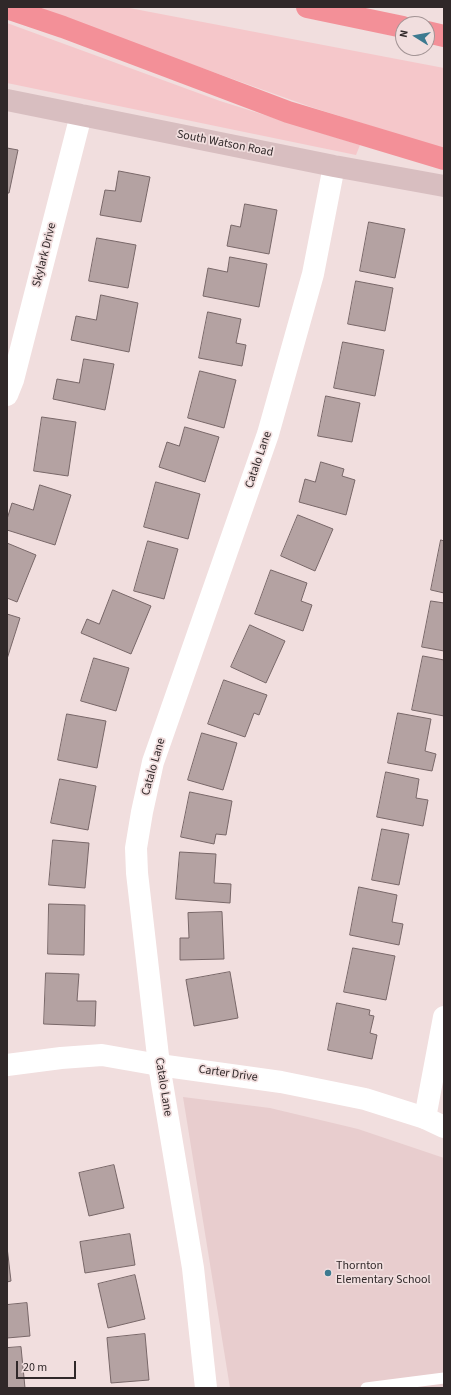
<!DOCTYPE html>
<style>
body{margin:0}
#map{position:relative;width:451px;height:1395px;overflow:hidden;background:#f1dede;font-family:"Source Sans 3",sans-serif}
canvas{display:block}
.frame{position:absolute;inset:0;border:8px solid #302829;pointer-events:none}
.north{position:absolute;left:395px;top:16px;width:40px;height:40px;box-sizing:border-box;background:#f1dede;border:1px solid #a49596;border-radius:50%;rotate:281deg;font-size:11px;font-weight:700;line-height:16px;text-align:center;color:#302829}
.north::after{content:'';display:block;margin:auto;width:14px;height:18px;background:#3d7a90;clip-path:polygon(50% 0,100% 100%,50% 72%,0 100%)}
.scale{position:absolute;left:16px;top:1361px;width:60px;height:18px;box-sizing:border-box;border:2px solid #302829;border-top:0;padding-left:5px;font-size:12px;line-height:14px;white-space:nowrap;color:#302829;-webkit-text-stroke:3px #f1dede;paint-order:stroke}
</style>
<div id="map">
<canvas width="451" height="1395"></canvas>
<div class="frame"></div>
<div class="north">N</div>
<div class="scale">20 m</div>
</div>
<script>
const g = document.querySelector('canvas').getContext('2d');
g.lineJoin = 'round';
function paint(path, color) { g.fillStyle = color; g.fill(path, 'evenodd'); }
function strokePath(path, color, width, dash) { g.strokeStyle = color; g.lineWidth = width; g.lineCap = dash ? 'butt' : 'round'; g.setLineDash(dash || []); g.stroke(path); }
function write(font, color, halo, rows, align = 'center') {
  g.font = font + ' "Source Sans 3",sans-serif'; g.lineWidth = 3.5; g.setLineDash([]); g.textBaseline = 'middle'; g.strokeStyle = halo; g.fillStyle = color; for (const [text, x, y, turn = 0] of rows) {
    g.save(); g.translate(x, y); g.rotate((+turn || 0) * Math.PI / 180); g.textAlign = isNaN(turn) ? turn : align; if (halo) g.strokeText(text, 0, 0); g.fillText(text, 0, 0); g.restore();
  }
}
paint(new Path2D(`
 M183 1097 270 1108 358 1129 444 1158V1388H230Z`), '#e8cdce');
paint(new Path2D(`
 M31 7H124L444 68V148L428 144 311 107Z
 M7 23 220 101 360 145 356 155 7 83Z`), '#f5c7ca');
const building = new Path2D(`
 M7 148 18 150 9 193H7Z
 M119 171 150 177 141 222 100 215 105 190 115 191Z
 M245 204 277 210 269 254 227 246 231 225 240 227Z
 M369 222 405 229 395 278 360 271Z
 M97 238 136 245 128 288 89 281Z
 M230 257 267 264 259 307 203 296 208 268 227 272Z
 M356 281 393 288 385 331 348 324Z
 M101 295 138 303 129 352 71 340 76 316 96 320Z
 M208 312 241 319 236 343 246 345 242 366 199 358Z
 M343 342 384 350 375 396 334 388Z
 M84 359 114 364 105 410 53 399 57 379 79 383Z
 M200 371 236 380 224 428 188 418Z
 M326 396 360 403 352 442 318 436Z
 M42 417 76 422 68 476 34 471Z
 M185 427 219 437 205 482 159 467 167 442 179 446Z
 M321 462 344 469 342 476 355 480 346 515 299 502 305 479 315 482Z
 M156 482 200 494 188 539 144 527Z
 M40 485 71 495 55 545 7 530V519L12 503 33 510Z
 M298 515 333 529 315 571 281 556Z
 M441 540 444 541V593L431 590Z
 M148 541 178 549 164 599 134 591Z
 M7 543 36 555 17 602 7 598Z
 M271 570 307 583 301 601 312 605 303 631 255 614Z
 M113 590 151 606 131 654 81 633 87 619 99 624Z
 M431 601 444 603V651L422 647Z
 M7 614 20 618 7 659Z
 M250 625 285 641 266 683 231 667Z
 M423 656 444 660V716L412 710Z
 M94 658 129 668 116 711 81 701Z
 M224 680 267 695 259 715 254 713 245 737 208 724Z
 M398 713 431 719 425 751 436 754 432 771 388 763Z
 M67 714 106 721 97 768 58 760Z
 M202 733 237 743 223 790 188 780Z
 M386 772 419 779 416 798 428 800 423 826 377 817Z
 M60 779 96 786 88 830 51 823Z
 M190 792 232 801 226 835 216 834 214 844 181 837Z
 M382 829 409 834 399 885 372 880Z
 M53 840 89 843 85 888 49 885Z
 M180 852 216 854 214 883 231 884 230 903 176 899Z
 M359 887 397 895 392 922 403 924 399 945 350 935Z
 M49 904 85 905 84 955 48 954Z
 M222 912 224 959 180 960V938H189L188 913Z
 M353 948 395 956 386 1000 344 992Z
 M230 972 238 1018 194 1026 186 980Z
 M46 973 79 974 77 1001H96L95 1026 44 1024Z
 M337 1003 370 1010 369 1015 374 1016 370 1033 377 1035 372 1059 328 1050Z
 M114 1165 124 1208 89 1216 79 1173Z
 M130 1234 135 1265 85 1273 80 1242Z
 M7 1247 11 1281 7 1282Z
 M135 1275 145 1319 108 1328 98 1284Z
 M27 1303 30 1336 7 1338V1305Z
 M145 1334 149 1380 111 1383 107 1338Z
 M21 1347 25 1388H7V1348Z`);
paint(building, '#b4a2a2');
strokePath(building, '#786768', 1);
strokePath(new Path2D(`
 M366 1388 444 1378`), '#fff', 11);
strokePath(new Path2D(`
 M7 395 13 380 81 115
 M425 1118 444 1017
 M206 1388 193 1268 159 1065 137 873 136 848 142 812 153 762 268 434 313 274 334 166`), '#fff', 22);
strokePath(new Path2D(`
 M7 1065 61 1058 102 1055 159 1065 281 1082 365 1099 425 1118 444 1127`), '#fff', 22);
strokePath(new Path2D(`
 M7 100 334 166 444 186`), '#d8bec0', 22);
strokePath(new Path2D(`
 M307 7 403 27
 M7 8 63 27 288 112 444 159
 M427 32 444 36`), '#f39098', 22);
for (const [x, y, r, color] of [
 [328,1273,4,"#3d7a90"]
]) { const dot = new Path2D(); dot.arc(x, y, r, 0, 2 * Math.PI); g.fillStyle = color; g.fill(dot); strokePath(dot, '#f1dede', 1.5); }
write('12px', '#302829', '#f1dede', [
 ["South Watson Road",225,144,11],
 ["Skylark Drive",45,255,-76],
 ["Catalo Lane",259,460,-71],
 ["Catalo Lane",154,767,-74],
 ["Carter Drive",228,1074,8],
 ["Catalo Lane",163,1087,81]
]);
write('12px', '#302829', '#f1dede', [
 ["Thornton",336,1266],
 ["Elementary School",336,1280]
], 'left');
</script>
